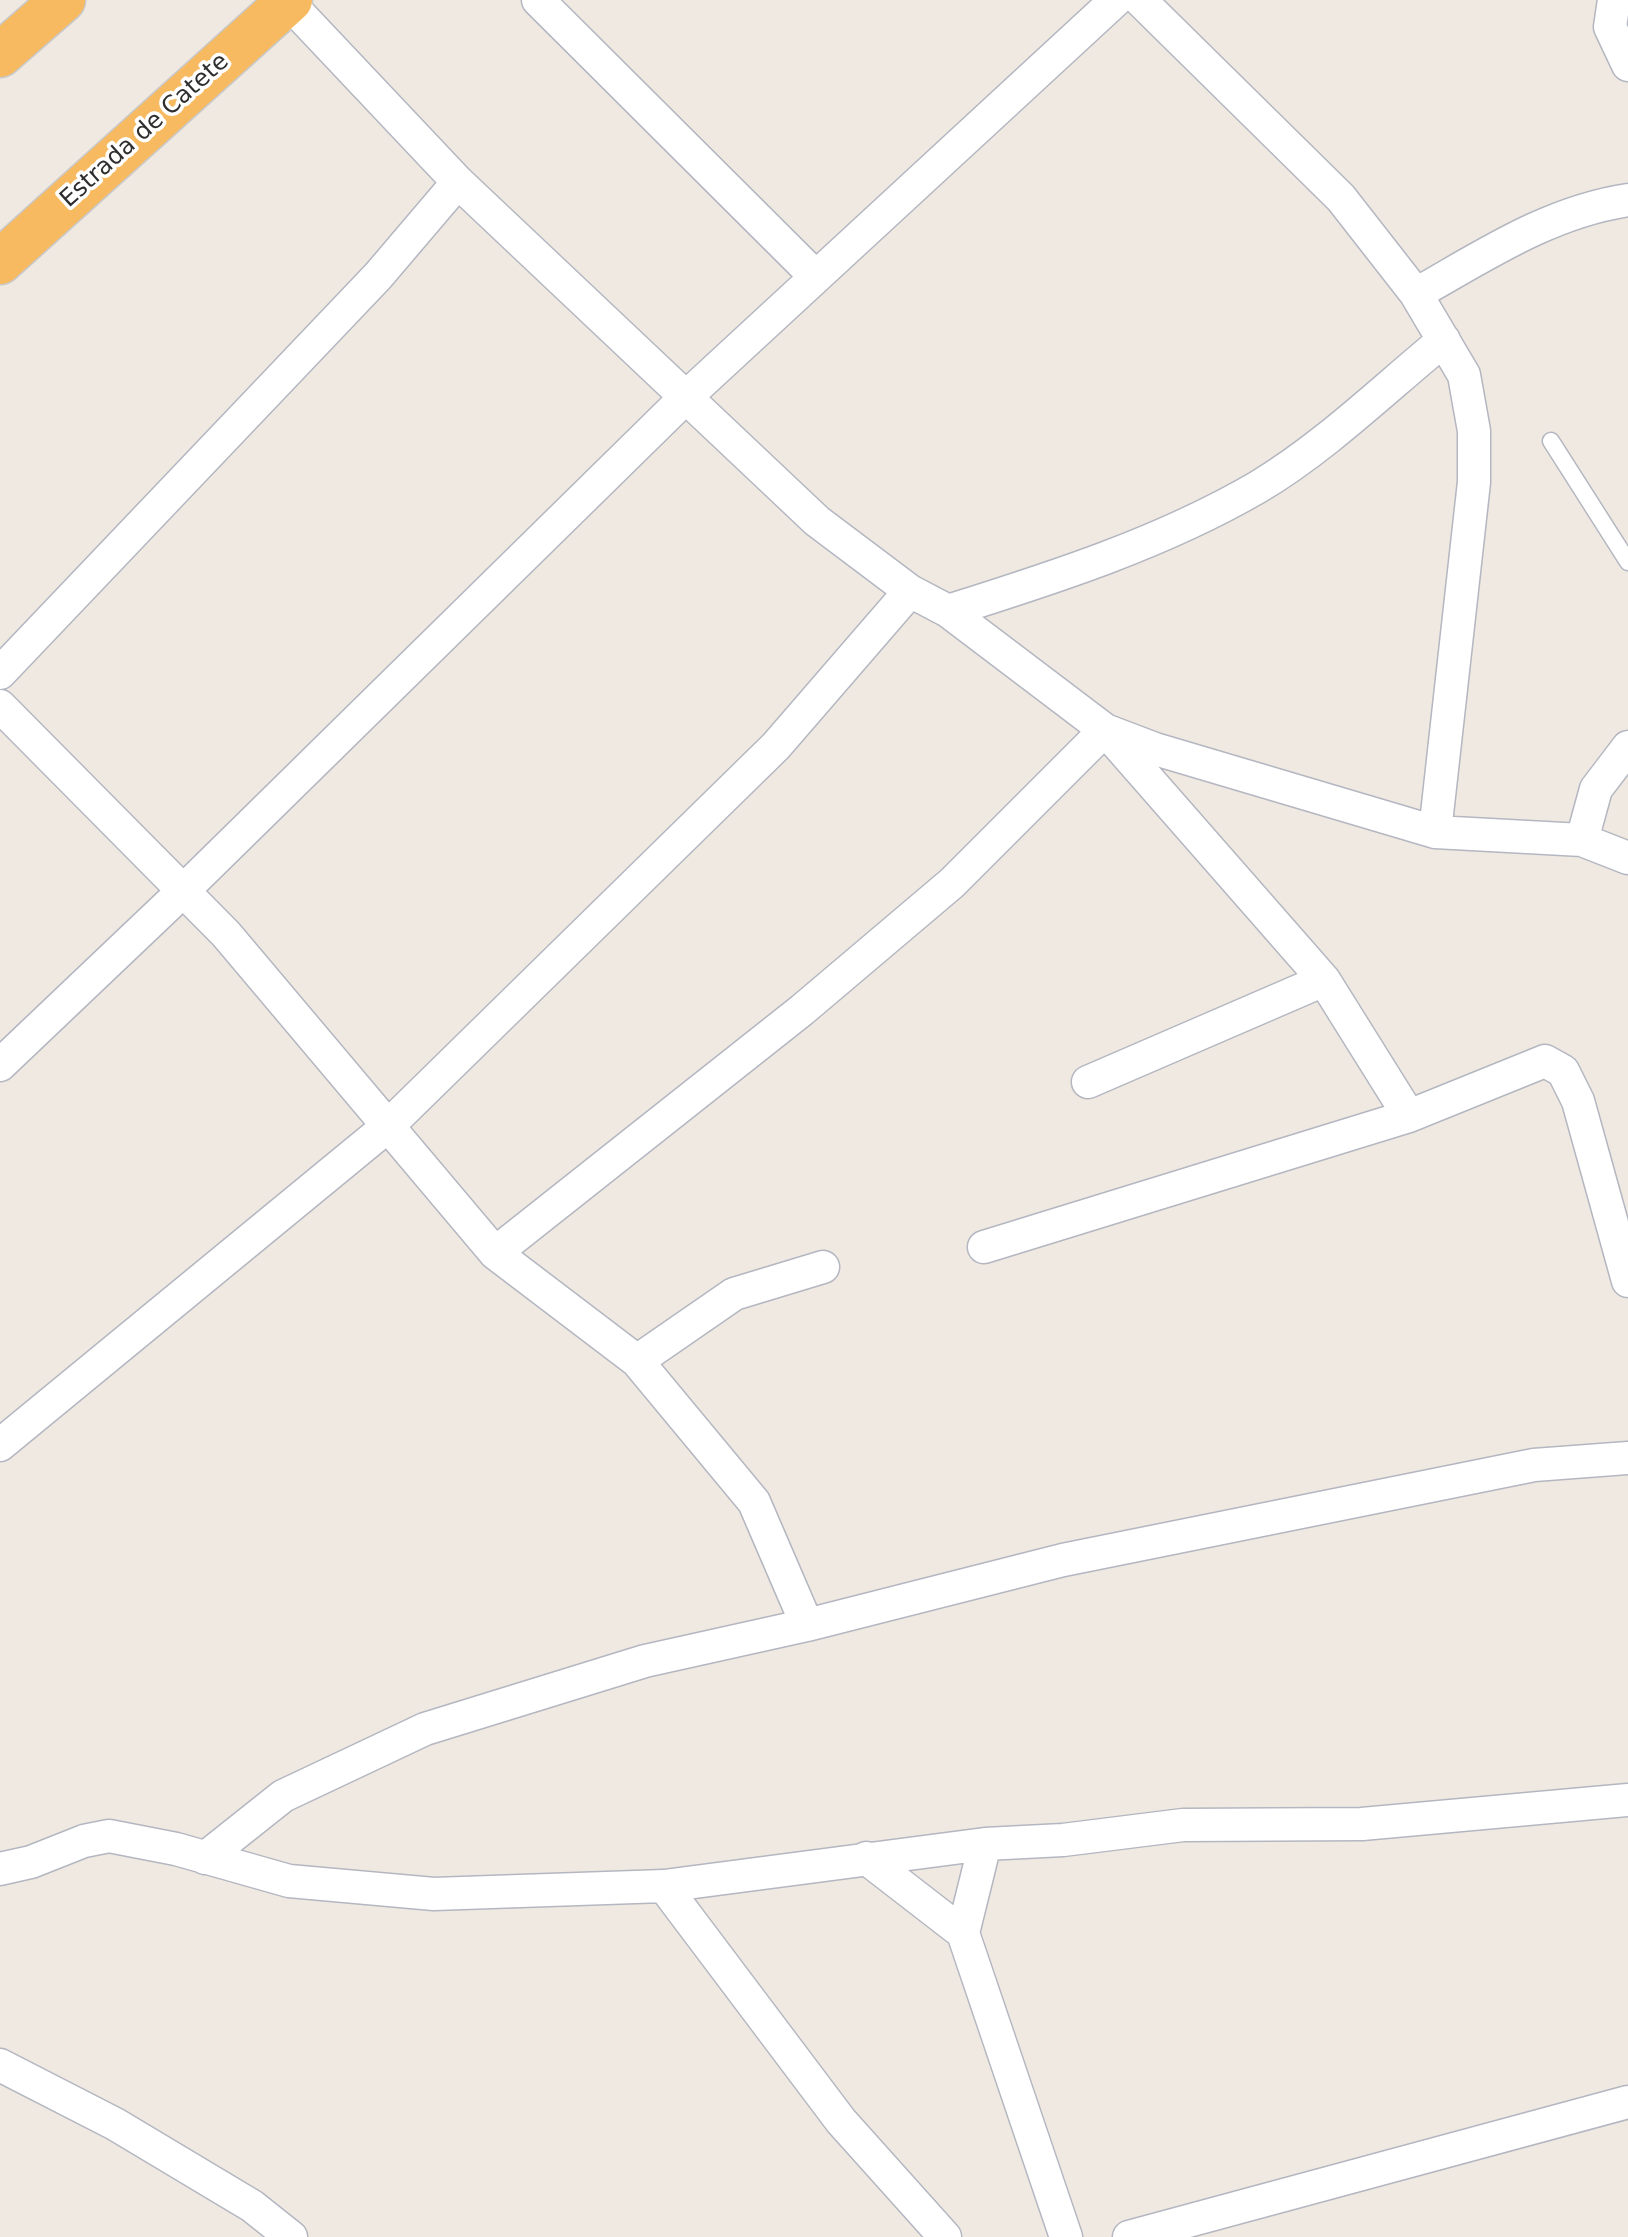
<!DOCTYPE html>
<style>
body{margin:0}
canvas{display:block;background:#efe9e1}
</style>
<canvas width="1628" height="2237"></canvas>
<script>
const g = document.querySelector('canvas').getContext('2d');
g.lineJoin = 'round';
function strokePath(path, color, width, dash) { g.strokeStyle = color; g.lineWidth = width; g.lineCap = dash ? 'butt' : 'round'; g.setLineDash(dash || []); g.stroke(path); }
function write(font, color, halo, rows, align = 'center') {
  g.font = font + ' "DejaVu Sans",sans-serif'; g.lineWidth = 7; g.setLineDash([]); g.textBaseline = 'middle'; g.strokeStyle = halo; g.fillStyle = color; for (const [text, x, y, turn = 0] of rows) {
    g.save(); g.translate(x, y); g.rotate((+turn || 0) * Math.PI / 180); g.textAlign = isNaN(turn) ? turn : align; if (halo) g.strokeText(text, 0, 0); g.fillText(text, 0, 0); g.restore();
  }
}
const service = new Path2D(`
 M1551 441 1628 562`);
const minor = new Path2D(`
 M538 0 816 277
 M1140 0 1341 198 1416 294 1464 375 1474 431V482L1435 832
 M1614 0 1610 27 1628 65
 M288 2 458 182 817 521 910 591 948 611 1105 730 1155 749 1435 832 1582 840 1628 858
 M1416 294C1485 255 1549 212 1628 200
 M948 611C1053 578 1162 543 1258 487 1325 447 1384 389 1444 340
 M0 673 378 276 458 182
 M0 706 226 934 495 1253 637 1361 754 1502 807 1625
 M1582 840 1596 789 1628 747
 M0 1065 183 891 686 397 1116 0
 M1088 1082 1324 980
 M984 1247 1409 1116
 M495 1253 802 1010 952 883 1105 730 1324 980 1409 1116 1545 1061 1563 1071 1578 1101 1628 1281
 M637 1361 734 1294 823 1267
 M0 1445 388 1126 776 746 910 591
 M985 1844 963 1933 1066 2237
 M205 1858 283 1796 425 1729 645 1661 807 1625 1063 1560 1534 1465 1628 1458
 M866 1858 963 1933
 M0 1869 31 1862 84 1841 109 1836 176 1849 289 1881 434 1894 664 1886 985 1844 1063 1840 1183 1825 1362 1824 1628 1800
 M664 1886 841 2121 945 2237
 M0 2065 115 2124 252 2206 291 2237
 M1129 2237 1628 2102`);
const trunk = new Path2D(`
 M0 55 63 0
 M0 262 290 0`);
strokePath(service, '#b4b7c1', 19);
strokePath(minor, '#b4b7c1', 35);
strokePath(trunk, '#c9c9c9', 47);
strokePath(service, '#fff', 16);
strokePath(minor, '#fff', 32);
strokePath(trunk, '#f8ba60', 44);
write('24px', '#2e2e2e', '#fff', [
 ["Estrada de Catete",145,131,-42]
]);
</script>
